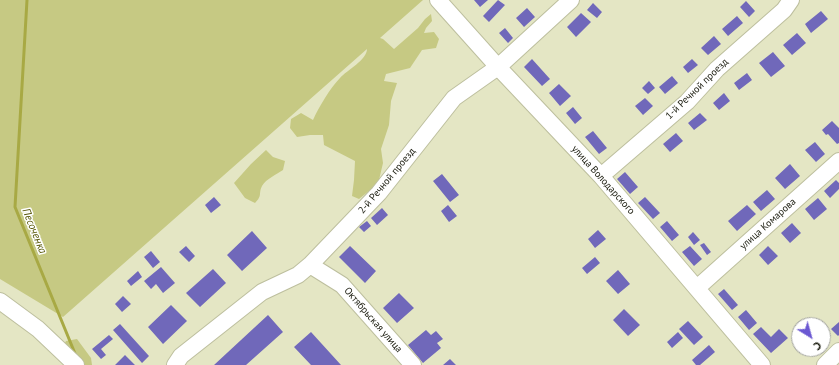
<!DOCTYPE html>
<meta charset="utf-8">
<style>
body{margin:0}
#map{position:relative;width:839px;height:365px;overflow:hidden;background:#e4e6c4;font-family:"PT Sans",sans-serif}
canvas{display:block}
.north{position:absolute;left:791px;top:317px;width:40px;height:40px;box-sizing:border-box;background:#fff;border:1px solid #a3a49f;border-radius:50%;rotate:143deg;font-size:11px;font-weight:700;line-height:16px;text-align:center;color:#1a1b0e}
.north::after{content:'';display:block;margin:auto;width:14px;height:18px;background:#6b58d2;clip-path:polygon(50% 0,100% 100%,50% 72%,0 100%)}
</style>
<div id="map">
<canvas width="839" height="365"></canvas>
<div class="north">С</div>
</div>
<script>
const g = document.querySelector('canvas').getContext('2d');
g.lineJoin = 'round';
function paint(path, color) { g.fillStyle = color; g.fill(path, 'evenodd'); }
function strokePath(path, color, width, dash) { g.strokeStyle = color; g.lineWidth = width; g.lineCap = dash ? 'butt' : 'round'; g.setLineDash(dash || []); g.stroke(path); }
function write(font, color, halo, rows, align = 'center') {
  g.font = font + ' "PT Sans",sans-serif'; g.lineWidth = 3; g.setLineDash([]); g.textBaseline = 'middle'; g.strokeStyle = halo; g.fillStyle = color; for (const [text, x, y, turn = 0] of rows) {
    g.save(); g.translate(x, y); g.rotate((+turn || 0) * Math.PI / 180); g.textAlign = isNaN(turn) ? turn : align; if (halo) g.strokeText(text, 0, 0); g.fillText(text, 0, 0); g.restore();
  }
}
paint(new Path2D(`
 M0 0H423L380 38 383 39 394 49 418 28 425 19 431 14 432 21 426 28 424 33 434 32 439 39 436 48 422 50 410 68 386 74 384 81 397 83 391 101 389 125 381 149 383 163 379 180 370 190 359 199 352 196 354 180 355 161 324 145 323 135H310L297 137 290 128 291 119 301 113 313 120C319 107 330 88 340 78 347 70 367 60 367 49L63 317 0 279Z
 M266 150 273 157 285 161 283 170C277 174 266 179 262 186 258 194 263 195 255 203L245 198 234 183 251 164Z
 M77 339 91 358 92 365H64L59 354 66 341Z`), '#c6c983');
strokePath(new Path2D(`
 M27 0 15 207 76 356`), '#a8a944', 3);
paint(new Path2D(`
 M474 0H488L480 7Z
 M498 0 505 5 489 22 483 16Z
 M746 1 755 11 749 17 740 7Z
 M593 3 602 12 597 18 587 10Z
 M527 8 535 17 524 27 516 18Z
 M821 11 828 19 811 33 805 24Z
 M581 13 591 22 576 37 567 27Z
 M737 16 743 23 728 36 722 29Z
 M505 28 513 38 508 43 499 33Z
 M797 33 806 43 792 55 783 45Z
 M714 36 721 44 708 55 701 48Z
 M773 52 785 66 771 77 759 63Z
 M532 59 550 79 542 86 524 67Z
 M692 59 698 65 688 73 683 67Z
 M747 73 752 80 739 90 734 83Z
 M672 76 678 83 665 94 659 87Z
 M649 81 655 88 648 94 642 88Z
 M559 84 571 96 560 106 549 93Z
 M724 93 730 101 719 110 713 103Z
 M645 98 653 106 643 115 635 106Z
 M573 107 582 118 575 124 566 113Z
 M700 113 707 120 694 130 688 123Z
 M832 121 839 128V143L837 144 828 134 826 135 822 130Z
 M593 131 607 148 599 154 585 137Z
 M676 133 683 141 670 152 663 144Z
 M815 142 825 154 816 162 805 150Z
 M790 164 800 176 785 189 775 178Z
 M625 172 638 187 630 194 617 179Z
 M442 174 459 195 450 202 433 181Z
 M836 180 839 183V189L830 198 824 191Z
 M767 190 775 199 761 211 753 202Z
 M214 197 221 205 211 213 205 205Z
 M645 197 660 213 653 219 638 203Z
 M818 198 827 209 814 220 805 209Z
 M448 205 457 216 449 222 441 211Z
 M747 205 756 214 737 231 728 221Z
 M382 208 388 215 377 225 371 218Z
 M367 221 371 226 364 232 359 227Z
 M667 221 679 235 672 241 660 227Z
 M792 223 801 233 790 243 781 233Z
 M598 230 606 239 595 248 588 239Z
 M252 231 267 248 242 271 227 255Z
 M693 232 700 240 694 245 688 237Z
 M704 243 711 252 707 255 700 245Z
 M186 246 195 256 189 262 179 252Z
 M350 246 376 271 365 283 339 257Z
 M690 246 702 259 694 266 682 252Z
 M768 246 778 256 768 265 759 255Z
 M151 251 160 262 153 268 144 257Z
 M595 257 600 263 587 274 582 268Z
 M161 267 175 283 163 293 156 284 151 289 144 281Z
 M213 269 226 283 200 307 186 293Z
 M618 270 630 284 618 294 606 281Z
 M138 271 142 277 131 286 127 281Z
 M724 289 738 305 732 310 718 294Z
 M399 293 414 308 397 323 383 308Z
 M123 296 131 304 122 312 115 304Z
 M171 305 187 321 163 344 148 327Z
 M624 309 640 325 628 336 613 320Z
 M746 310 757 323 749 330 738 317Z
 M268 315 283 332 246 365H214Z
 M688 321 703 337 694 345 679 329Z
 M839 322V335L838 336 831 329Z
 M120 324 149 356 142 363 113 330Z
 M761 327 771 337 779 329 788 338 771 353 753 334Z
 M426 330 431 335 436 331 443 339 437 343 441 348 423 363 408 345Z
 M311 332 341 365H311L294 347Z
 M678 332 683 338 672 348 667 342Z
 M109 335 113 339 101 349 106 355 101 359 92 349Z
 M709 345 715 352 700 365H696L692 360Z
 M125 355 135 365H115Z
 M450 359 456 365H443Z`), '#7068ba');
const minor = new Path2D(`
 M438 0 498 67 601 176 762 365
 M601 176 687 102 717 69 784 10 791 0
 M310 265 342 285 413 365
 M697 288 839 161
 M0 301 38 329 76 365
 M175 365 181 356 262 292 298 275 310 265 379 193 454 98 498 67 571 0
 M825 365 839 351`);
strokePath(minor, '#bdbf9e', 18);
strokePath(minor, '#fff', 16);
write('10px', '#1a1b0e', '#fff', [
 ["1-й Речной проезд",697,89,-44],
 ["улица Володарского",603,180,48],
 ["2-й Речной проезд",387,181,-50],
 ["улица Комарова",768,224,-42],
 ["Октябрьская улица",373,320,49]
]);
write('italic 11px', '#565607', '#fff', [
 ["Песоченка",34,231,68]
]);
</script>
